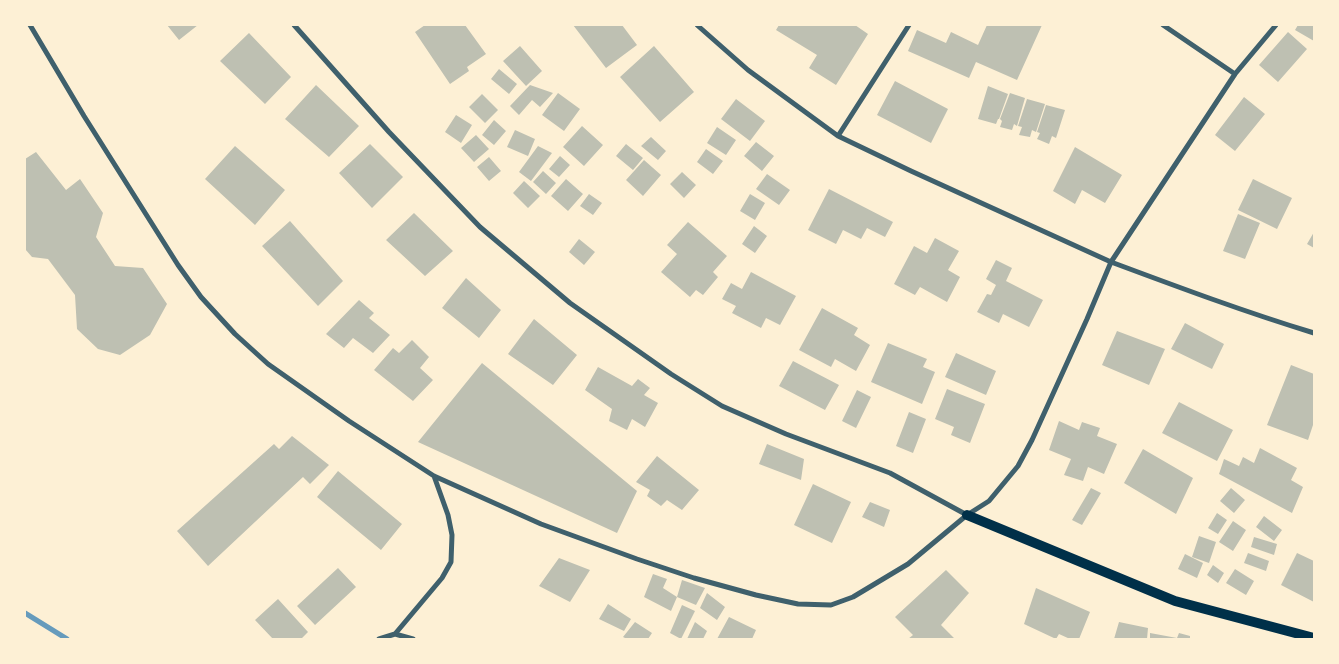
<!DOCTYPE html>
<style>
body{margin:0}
#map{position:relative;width:1339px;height:664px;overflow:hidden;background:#fdf0d5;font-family:"Public Sans",sans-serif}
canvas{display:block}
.frame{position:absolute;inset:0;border:26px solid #fdf0d5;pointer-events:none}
</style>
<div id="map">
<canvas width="1339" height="664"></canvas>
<div class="frame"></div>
</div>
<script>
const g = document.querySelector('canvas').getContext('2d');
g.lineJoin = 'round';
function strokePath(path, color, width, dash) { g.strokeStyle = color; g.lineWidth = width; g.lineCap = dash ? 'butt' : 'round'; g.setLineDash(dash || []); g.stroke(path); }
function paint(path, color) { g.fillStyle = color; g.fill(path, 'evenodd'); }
strokePath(new Path2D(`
 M25 613 67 639`), '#669bbc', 5);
paint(new Path2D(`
 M167 25H198L179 40Z
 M425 25H465L486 54 467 67 469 71 450 84 415 32Z
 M573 25H622L637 45 606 68Z
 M779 25H855L868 34 836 85 809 68 817 55 776 30Z
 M987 25H1042L1017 80 976 62 969 78 908 51 917 30 946 43 951 32 978 45Z
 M1298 25H1314V41L1295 30Z
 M1288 32 1307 49 1278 82 1259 65Z
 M249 33 291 77 265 104 220 61Z
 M520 46 542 71 526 86 503 61Z
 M654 46 694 92 660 122 620 77Z
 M499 69 517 84 509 94 491 79Z
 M895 81 948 109 931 143 877 115Z
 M316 85 359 126 329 157 285 119Z
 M530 85 553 93 540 107 532 100 519 115 510 106Z
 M988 86 1008 94 999 119H998L996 124 978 119Z
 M558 93 580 109 564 131 542 115Z
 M1010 93 1025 98 1017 126 1014 124 1012 130 1000 127 1002 121 1000 119Z
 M482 94 498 110 485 123 469 107Z
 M1244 97 1265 114 1235 151 1215 135Z
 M736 99 765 121 750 141 721 119Z
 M1027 99 1045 104 1036 132 1032 130 1030 137 1019 135 1022 127 1018 126Z
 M1046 105 1065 110 1056 138 1052 136 1049 144 1037 139 1040 133 1037 132Z
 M456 115 472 125 461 143 445 132Z
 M494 120 506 131 494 145 482 135Z
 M582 126 603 145 584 166 563 147Z
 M717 127 736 140 726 155 707 143Z
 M515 130 535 139 528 156 507 147Z
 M476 135 489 149 474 162 461 148Z
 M651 137 666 151 658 160 641 146Z
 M756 142 774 156 762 171 744 156Z
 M370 144 403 177 372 208 339 173Z
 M626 144 643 158 633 170 616 156Z
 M235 146 285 190 255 225 205 179Z
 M538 146 552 153 531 181 519 172Z
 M1075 147 1122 175 1105 203 1082 190 1075 204 1053 191Z
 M706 149 723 161 713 174 697 162Z
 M36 152 66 190 80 179 103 213 96 237 115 266 143 268 167 304 150 335 120 355 98 349 77 329 75 295 48 259 32 257 25 249V159Z
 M560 156 570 165 559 177 549 169Z
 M489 157 501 171 489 181 477 167Z
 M644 160 661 175 643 196 626 180Z
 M543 171 556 183 546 194 533 182Z
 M682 172 696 185 684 198 670 184Z
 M767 174 790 190 779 205 756 189Z
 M566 179 583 194 568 211 551 196Z
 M1253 179 1292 198 1277 229 1238 210Z
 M524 181 540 196 528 208 513 193Z
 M829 189 893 222 885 237 867 228 861 239 843 230 836 244 808 230Z
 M589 194 602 203 593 215 580 206Z
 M750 194 765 203 755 220 740 211Z
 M414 213 453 251 425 276 386 240Z
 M1238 214 1260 223 1245 259 1223 251Z
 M290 221 343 281 318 306 262 246Z
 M688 222 727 256 713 272 718 277 703 295 696 290 690 297 661 272 677 254 667 245Z
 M754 226 767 236 755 253 742 244Z
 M1314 232V248L1307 244Z
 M935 238 959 251 948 270 960 277 947 302 920 287 915 295 894 284 914 246 927 253Z
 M579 239 595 252 584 265 569 252Z
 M996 260 1012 268 1006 281 1043 300 1029 327 1003 314 999 323 977 312 987 294 991 295 996 285 986 279Z
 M751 272 796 296 780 325 766 318 761 328 732 313 736 306 722 299 731 283 742 289Z
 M466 278 501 310 479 338 442 308Z
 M359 300 374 313 369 318 390 335 373 353 353 338 344 348 326 334Z
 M822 308 858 328 854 335 870 345 856 371 835 359 831 367 799 350Z
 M534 319 577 355 553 385 508 354Z
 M1185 323 1224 344 1212 369 1171 349Z
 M1117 331 1165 349 1149 385 1102 365Z
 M412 340 429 357 420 368 433 380 413 401 374 370 393 348 399 353Z
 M888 343 927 359 923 367 935 372 922 404 871 382Z
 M956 353 996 371 986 395 945 377Z
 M793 361 839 385 825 410 779 386Z
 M482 363 637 491 617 533 418 442Z
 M1291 365 1314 374V422L1308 440 1267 425Z
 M598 367 632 386 638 379 650 388 644 395 658 403 645 427 632 419 627 430 609 421 612 409 585 390Z
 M947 389 985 404 970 443 951 435 954 427 935 419Z
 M857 390 871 397 856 428 842 421Z
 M1179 402 1233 430 1217 461 1162 433Z
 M909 412 926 419 913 453 896 446Z
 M1059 421 1079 430 1082 422 1100 428 1097 436 1117 444 1104 474 1088 467 1083 481 1064 475 1071 459 1049 450Z
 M292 436 329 465 310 484 303 477 208 566 177 531 274 444 279 449Z
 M767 444 804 459 801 480 759 464Z
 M1260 448 1297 468 1291 480 1303 487 1292 513 1219 474 1224 459 1239 466 1243 457 1254 463Z
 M1143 449 1193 478 1176 514 1124 483Z
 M657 456 699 490 682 510 667 500 661 506 647 496 650 490 636 482Z
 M338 471 402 524 381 550 317 497Z
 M813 484 851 502 832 543 794 525Z
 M1091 488 1101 493 1082 525 1072 520Z
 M1231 488 1245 500 1234 513 1220 501Z
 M870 502 890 510 884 527 862 517Z
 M1217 513 1227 520 1218 534 1208 528Z
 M1264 516 1282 530 1274 541 1256 527Z
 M1233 521 1246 530 1233 551 1219 542Z
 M1199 536 1216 542 1209 563 1192 557Z
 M1254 537 1277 544 1274 555 1251 547Z
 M1248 553 1269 561 1266 571 1244 563Z
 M1297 553 1314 561V602L1281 585Z
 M1185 554 1203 563 1197 578 1178 569Z
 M559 558 590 570 570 602 539 586Z
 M1213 565 1224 573 1218 583 1207 575Z
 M338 568 356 587 315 625 297 606Z
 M1235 569 1254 581 1246 595 1226 583Z
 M946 570 969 593 941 625 955 639H908L913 635 895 617Z
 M653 574 667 579 663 588 677 597 671 611 644 597Z
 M682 580 705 588 696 605 677 597Z
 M1036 588 1090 612 1079 639H1070L1059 634 1056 639 1024 624Z
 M707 593 725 607 717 620 700 608Z
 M278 599 308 632 301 639H273L255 620Z
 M608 604 631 619 624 631 599 619Z
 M682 605 695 611 681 639 670 633Z
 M729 617 756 630 752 639H717Z
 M635 622 652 633 648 639H627L623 637Z
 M695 622 707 631 703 639H687Z
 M1119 622 1148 628 1147 639H1114Z
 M1150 633 1177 638 1179 633 1190 636V639H1150Z`), '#bec0b2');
strokePath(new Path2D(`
 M30 25 84 116 178 265 201 297 235 334 268 364 349 421 434 476 541 524 637 559 694 578 756 595 798 604 831 605 853 597 908 564 967 515 989 501 1018 466 1032 440 1087 319 1111 262C1178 287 1245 312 1314 333
 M294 25 389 132 480 227 570 303 671 374 722 406 786 434 890 473 967 515
 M697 25 748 70 838 136 911 171 1111 262 1235 74 1276 25
 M1163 25 1235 74
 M838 136 909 25
 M395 634 442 578 451 562 452 535 448 515 434 476
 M379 639 395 634 413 639`), '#3f606c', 5);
strokePath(new Path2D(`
 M967 515 1175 601 1314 638`), '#003049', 10);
</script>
